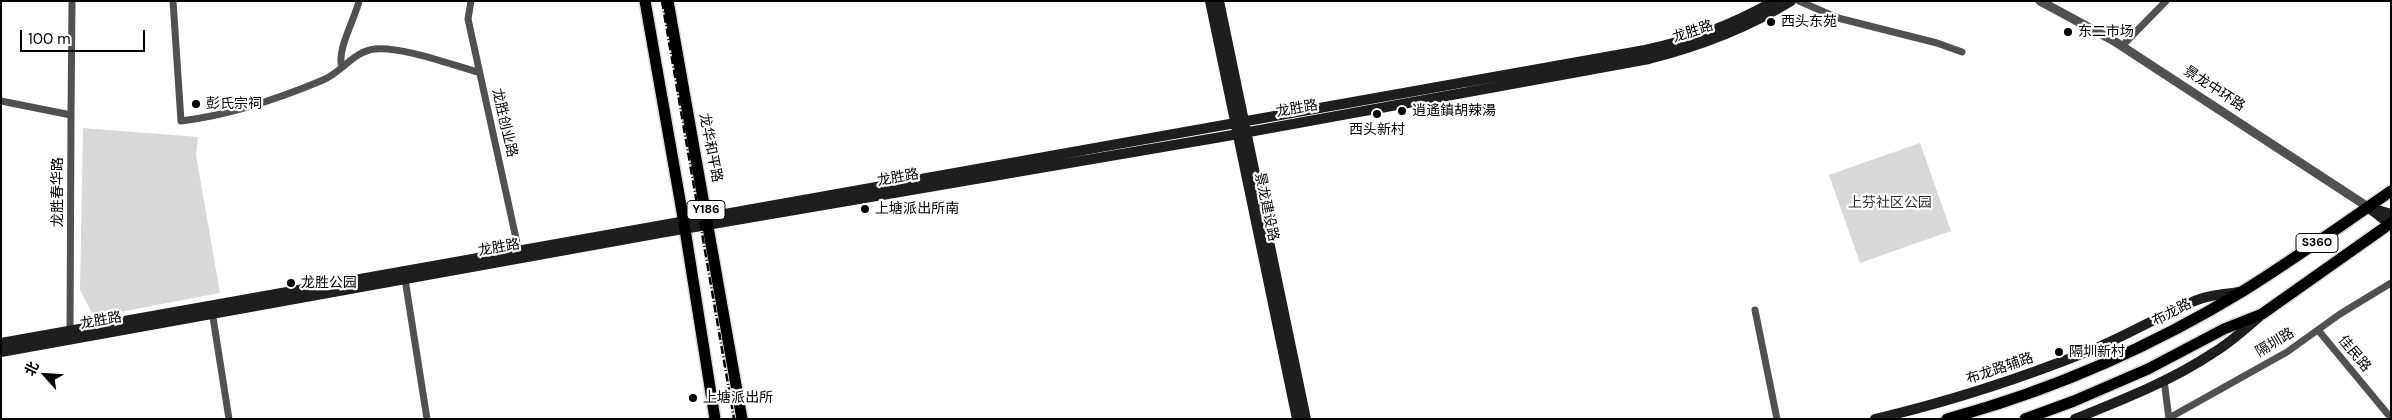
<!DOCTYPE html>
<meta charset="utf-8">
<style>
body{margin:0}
#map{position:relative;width:2392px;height:420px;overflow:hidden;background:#fff;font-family:"DM Sans","Noto Sans SC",sans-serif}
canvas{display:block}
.frame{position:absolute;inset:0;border:2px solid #000;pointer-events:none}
.north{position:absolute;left:20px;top:350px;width:50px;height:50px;-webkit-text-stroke:4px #fff;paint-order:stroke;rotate:296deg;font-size:14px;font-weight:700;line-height:20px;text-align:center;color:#000}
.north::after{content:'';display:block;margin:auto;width:18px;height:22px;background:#000;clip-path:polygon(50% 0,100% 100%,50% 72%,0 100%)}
.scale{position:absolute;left:20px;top:30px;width:125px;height:22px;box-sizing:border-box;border:2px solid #000;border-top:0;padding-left:6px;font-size:15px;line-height:18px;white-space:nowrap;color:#000;-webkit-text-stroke:4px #fff;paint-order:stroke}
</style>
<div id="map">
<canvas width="2392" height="420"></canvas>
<div class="frame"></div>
<div class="north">北</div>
<div class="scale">100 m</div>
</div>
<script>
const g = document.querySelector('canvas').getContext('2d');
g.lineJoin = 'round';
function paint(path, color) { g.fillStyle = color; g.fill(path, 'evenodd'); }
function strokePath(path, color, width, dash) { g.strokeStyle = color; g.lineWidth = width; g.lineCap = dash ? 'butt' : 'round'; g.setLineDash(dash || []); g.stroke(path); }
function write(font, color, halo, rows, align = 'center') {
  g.font = font + ' "DM Sans","Noto Sans SC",sans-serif'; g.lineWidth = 4.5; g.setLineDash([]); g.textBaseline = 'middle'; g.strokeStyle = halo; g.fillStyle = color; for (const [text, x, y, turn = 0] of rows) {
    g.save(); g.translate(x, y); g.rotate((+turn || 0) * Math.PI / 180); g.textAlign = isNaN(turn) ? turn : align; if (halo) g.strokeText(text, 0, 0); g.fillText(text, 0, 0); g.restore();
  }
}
paint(new Path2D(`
 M83 128 198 137 196 155 220 293 94 317 80 290Z
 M1920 143 1951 231 1860 263 1829 175Z`), '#d8d8d8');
const primary = new Path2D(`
 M645 1 684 223 715 419
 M668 1 742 419
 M1947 419C2050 391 2151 347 2243 291 2293 260 2342 225 2391 191
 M2025 419 2074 401 2148 369 2224 329 2262 314 2391 223`);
strokePath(primary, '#dbdbdb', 14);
strokePath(new Path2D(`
 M173 1 181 121C231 115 278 99 323 80 342 72 354 51 375 49 401 46 452 65 478 72
 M471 1 468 19 517 243
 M1799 1 1838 18 1937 43 1962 52
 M2122 46 2166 1
 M342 67C336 51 355 19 359 1
 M1 101 71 115 70 335
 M71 115 72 1
 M405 279 427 419
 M1755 310 1777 419
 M212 311 229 419
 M2318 330 2391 418
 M2164 380 2169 419
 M2169 418 2287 352 2340 314 2391 283`), '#515151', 7);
strokePath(new Path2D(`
 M2040 1 2114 41 2368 207`), '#515151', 9);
strokePath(new Path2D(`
 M1210 1 1297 419
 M1219 1 1306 419
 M2368 207 2391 225
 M2374 209 2391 214
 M1 343 1645 50C1691 40 1733 25 1774 1
 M1 352 660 233 1227 136 1649 59C1700 46 1746 29 1791 1
 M1875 419C1948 402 2019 379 2089 351 2124 337 2157 317 2192 302 2207 295 2224 294 2240 292
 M2075 419C2122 400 2171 381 2213 353 2230 343 2244 330 2259 317`), '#1e1e1e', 10);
strokePath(primary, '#000', 11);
strokePath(new Path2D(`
 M662 1 734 419`), '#000', 2.5, [8, 2.5, 1, 2.5]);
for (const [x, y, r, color] of [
 [1771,22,5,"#000"],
 [2068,32,5,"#000"],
 [196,104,5,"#000"],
 [1402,111,5,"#000"],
 [1377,114,5,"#000"],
 [865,209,5,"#000"],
 [291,283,5,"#000"],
 [2059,352,5,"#000"],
 [693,398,5,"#000"]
]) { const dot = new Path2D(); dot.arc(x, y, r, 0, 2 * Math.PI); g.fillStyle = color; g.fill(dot); strokePath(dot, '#fff', 2); }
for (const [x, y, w] of [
 [706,210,38],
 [2317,243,42]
]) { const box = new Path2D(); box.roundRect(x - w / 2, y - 9.5, w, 19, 4); g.fillStyle = '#fff'; g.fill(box); strokePath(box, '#000', 1); }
write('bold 12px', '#000', null, [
 ["Y186",706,210],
 ["S360",2317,243]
]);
write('14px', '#000', '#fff', [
 ["西头东苑",1781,22],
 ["东二市场",2078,32],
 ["彭氏宗祠",206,104],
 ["逍遙鎮胡辣湯",1412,111],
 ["西头新村",1377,130,"center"],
 ["上塘派出所南",875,209],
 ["龙胜公园",301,283],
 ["隔圳新村",2069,352],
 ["上塘派出所",703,398]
], 'left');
write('14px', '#000', '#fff', [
 ["龙胜路",1693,32,-18],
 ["景龙中环路",2214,89,33],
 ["龙胜路",1297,109,-10],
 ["龙胜创业路",504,123,77],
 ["龙华和平路",710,148,79],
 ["龙胜路",898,178,-10],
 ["龙胜春华路",58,192,-90],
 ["景龙建设路",1266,207,78],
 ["龙胜路",499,248,-10],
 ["布龙路",2172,313,-28],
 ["龙胜路",101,321,-10],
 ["隔圳路",2275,343,-31],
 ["佳民路",2354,354,50],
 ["布龙路辅路",2000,369,-19]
]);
write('14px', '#2f2f2f', '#fff', [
 ["上芬社区公园",1890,203]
]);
</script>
